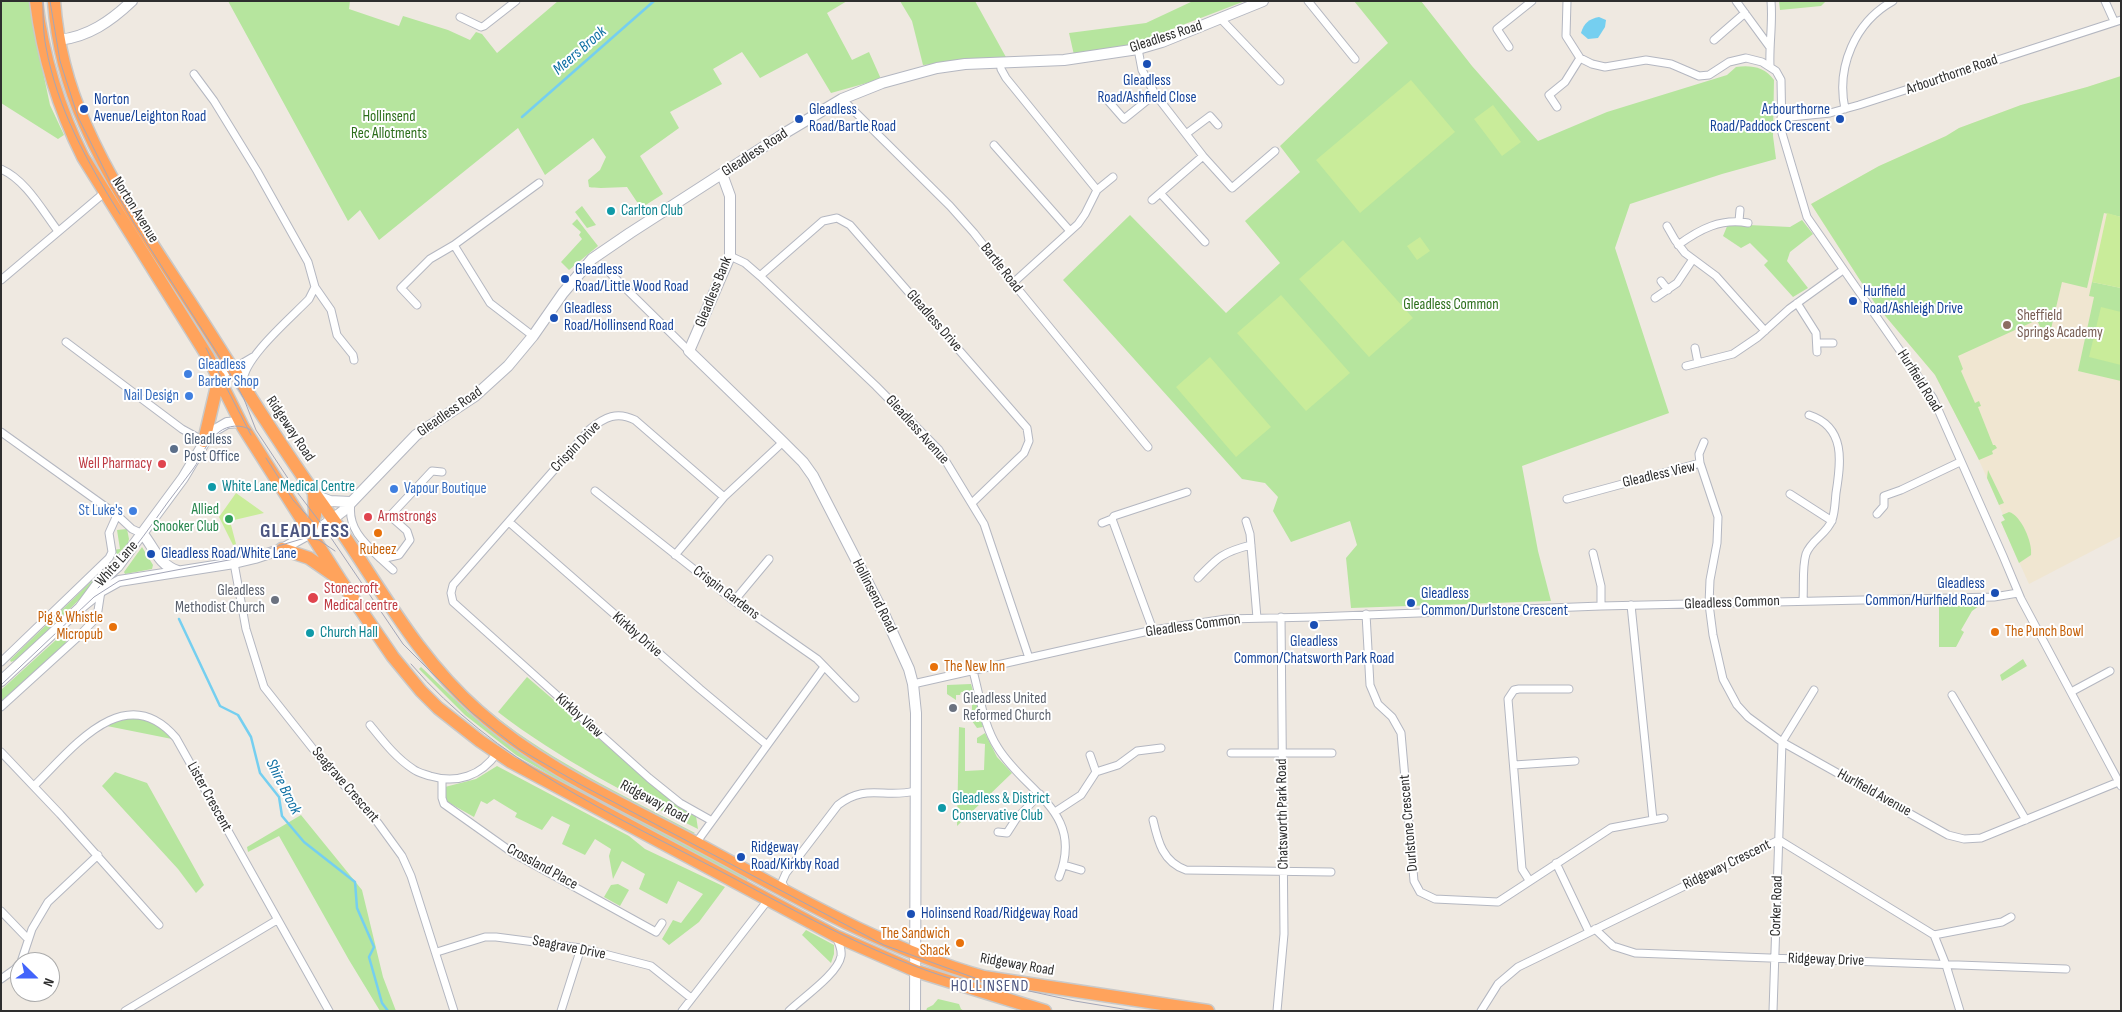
<!DOCTYPE html>
<style>
body{margin:0}
#map{position:relative;width:2122px;height:1012px;overflow:hidden;background:#efe9e1;font-family:"Sofia Sans Condensed",sans-serif}
canvas{display:block}
.frame{position:absolute;inset:0;border:2px solid #2e2e2e;pointer-events:none}
.north{position:absolute;left:10px;top:952px;width:50px;height:50px;box-sizing:border-box;background:#fff;border:1px solid #ababab;border-radius:50%;rotate:112deg;font-size:14px;font-weight:700;line-height:20px;text-align:center;color:#2e2e2e}
.north::after{content:'';display:block;margin:auto;width:18px;height:22px;background:#4264fb;clip-path:polygon(50% 0,100% 100%,50% 72%,0 100%)}
</style>
<div id="map">
<canvas width="2122" height="1012"></canvas>
<div class="frame"></div>
<div class="north">N</div>
</div>
<script>
const g = document.querySelector('canvas').getContext('2d');
g.lineJoin = 'round';
function paint(path, color) { g.fillStyle = color; g.fill(path, 'evenodd'); }
function strokePath(path, color, width, dash) { g.strokeStyle = color; g.lineWidth = width; g.lineCap = dash ? 'butt' : 'round'; g.setLineDash(dash || []); g.stroke(path); }
function write(font, color, halo, rows, align = 'center') {
  g.font = font + ' "Sofia Sans Condensed",sans-serif'; g.lineWidth = 4; g.setLineDash([]); g.textBaseline = 'middle'; g.strokeStyle = halo; g.fillStyle = color; for (const [text, x, y, turn = 0] of rows) {
    g.save(); g.translate(x, y); g.rotate((+turn || 0) * Math.PI / 180); g.textAlign = isNaN(turn) ? turn : align; if (halo) g.strokeText(text, 0, 0); g.fillText(text, 0, 0); g.restore();
  }
}
paint(new Path2D(`
 M2121 76V536L2029 584 2001 522 2005 520 1999 505 1978 458 1935 375 1876 305 1811 204 1879 166 1946 136 1959 128 2021 105 2087 87Z`), '#f0e6d1');
paint(new Path2D(`
 M1 1H31L35 34 50 105 64 135 58 139 1 103Z
 M228 1H350L349 9 399 26 403 16 448 30 470 40 476 32 482 34 497 53 558 1H847L827 13 852 60 869 52 881 79 831 93 807 53 760 78 742 52 713 69 722 84 670 112 679 128 640 156 663 194 641 208 627 187C615 187 599 189 589 187L588 180 600 170 606 157 593 138 545 175 518 128 379 240 360 210 348 221Z
 M900 1H975L1007 59 923 65 912 21Z
 M1193 1H1245L1120 49 1074 55 1069 33 1146 23Z
 M1354 1H1421L1472 66 1538 141 1607 112 1727 75 1736 67C1751 65 1765 67 1774 80L1773 136 1776 159 1722 174 1630 204 1615 248 1669 413 1522 466 1538 551 1551 601 1351 608 1346 558 1357 545 1350 521 1291 542 1273 511 1278 497 1265 483 1242 479 1063 280 1130 215 1226 313 1280 263 1245 221 1300 172 1280 146 1388 43Z
 M1779 1H1826L1821 6 1780 10Z
 M2121 76V217L2104 213 2087 288 2062 282 2051 329 2044 327 2041 329 2037 320 1958 356 1963 369 1961 371 1975 403 1979 401 1981 406 1978 407 1993 445H1995L1997 448 1992 451 1993 454 1979 460 1935 375 1876 305 1811 204 1879 166 1946 136 1959 128 2021 105 2087 87Z
 M582 206 596 225 587 228 575 212Z
 M577 219 598 246 569 270 561 262 582 239 579 235 581 232 572 224Z
 M1802 220 1813 234 1790 252 1787 261 1808 288 1793 297 1764 265 1768 261 1750 243 1741 248 1723 236 1728 224 1790 227Z
 M2092 282 2121 288V381L2078 371 2094 297 2089 296Z
 M1988 470 2004 503 1999 505 1987 478Z
 M2009 512C2021 515 2033 543 2031 555L2019 563 2001 522 2005 520 2002 515Z
 M127 529 129 539 128 543 105 568 114 558 113 550 120 549 117 530Z
 M142 547 153 565 152 569 125 574 124 572Z
 M99 574 100 576 89 587 82 597 18 659 11 662 10 660Z
 M1939 606H1979L1972 611 1961 630 1964 632 1956 647H1939Z
 M68 629 65 646 1 702V690Z
 M429 651C450 674 470 696 494 715 551 761 630 799 695 833L691 834C623 799 551 767 493 718 469 698 449 675 429 651Z
 M2023 659 2027 666 2002 681 2000 675Z
 M421 667 468 712 519 751 748 878 746 882 581 793 516 755 465 715 419 669Z
 M527 677 676 805 696 816 698 829C629 795 559 759 498 712Z
 M971 684 983 727 977 728 972 721V692H961L960 695H956V700L947 694V685Z
 M134 717C149 722 165 724 172 739L107 726 120 719Z
 M959 727 965 728V771L984 770 985 744 977 743V738L985 733 997 757 1012 773 957 826Z
 M497 766 629 836 645 849 725 887 699 922 669 945 662 939 673 920 681 923 703 894 678 881 667 904 639 889 645 874 622 861 613 879 609 856 611 849 595 839 585 855 562 844 570 825 552 816 542 830 515 817 517 813 494 799 487 804 481 801 474 817 444 800 441 788 476 779Z
 M115 772 147 783 204 885 196 893 178 869 102 786Z
 M301 815 362 890 383 977 396 1011H380L349 960 279 836 248 852 247 847Z
 M618 884 629 890 620 906 604 897 611 885Z
 M806 930 834 945V954L831 963 802 935Z
 M938 999 959 1004 961 1009 964 1011H926L927 1008 933 1005Z`), '#b6e59e');
paint(new Path2D(`
 M1411 80 1455 132 1360 213 1316 160Z
 M1493 105 1521 142 1502 156 1474 119Z
 M2107 213 2121 217V288L2092 282Z
 M1420 237 1430 251 1417 260 1407 246Z
 M1343 240 1413 318 1369 357 1299 279Z
 M1281 295 1350 373 1306 411 1237 333Z
 M2101 307 2121 312V365L2089 357Z
 M1210 357 1271 427 1236 457 1176 387Z
 M236 493 264 513 230 521 236 544 233 545 219 517Z`), '#c9ec9a');
paint(new Path2D(`
 M1599 17 1606 20 1605 27 1598 38 1588 39 1581 33C1584 23 1589 19 1599 17Z`), '#75cff0');
strokePath(new Path2D(`
 M522 117 654 1
 M179 619 220 706 238 715 251 737 260 773 279 797 282 816 304 842 355 882 357 908 374 947 369 957 382 1003 388 1011`), '#75cff0', 2.5);
const street = new Path2D(`
 M1308 1 1355 59
 M1567 1 1566 36 1580 58 1592 64 1605 67 1646 60 1671 64 1699 76 1709 75 1729 62 1746 58 1762 62 1776 71 1781 80 1782 133 1807 217 1933 398 2003 556 2021 599 2121 786
 M1736 1 1769 46
 M2105 1 2114 21
 M460 17 481 27 484 26 516 1
 M1220 18 1280 81
 M1714 40 1745 13
 M1509 47 1497 29 1532 1
 M1138 49 1142 70 1155 94 1203 156 1232 188 1275 151
 M1000 62 1001 69 1006 78 1097 190
 M1770 66C1769 44 1773 23 1771 1
 M194 74 214 101 257 171 308 262 315 287 331 310 337 335 353 355 354 360
 M1103 95 1124 119 1155 94
 M842 99 950 206 974 233 1013 283 1148 447
 M1557 107 1549 95 1565 82 1580 58
 M1845 109C1836 67 1855 22 1893 1
 M1781 118 1830 113 1859 105 2121 20
 M1186 134 1210 116 1218 125
 M994 145 1070 231
 M1 169C26 180 42 210 58 231
 M1160 193 1205 242
 M1152 200 1203 156
 M1739 221 1740 210
 M1667 226 1675 240 1685 253 1716 276 1765 331
 M454 245 490 303 533 336
 M1678 245C1700 229 1721 218 1748 223
 M730 256 745 263 760 276 876 386 939 450 984 524 1029 658
 M609 272 689 351
 M760 276 823 221 837 218 850 225 1027 428 1029 441 1024 453 972 503
 M1 280 104 193
 M1661 281 1668 290
 M1013 283 1078 224 1085 214 1097 190 1113 177
 M1655 298 1677 283 1693 259
 M1797 303 1816 333 1817 352
 M417 305 401 288 430 259 454 245 539 183
 M66 342 182 429 204 441
 M1818 343H1833
 M1695 348 1698 363
 M1686 366 1733 354 1758 337 1789 309 1843 270
 M219 377 253 357
 M243 382C243 358 292 317 309 299L315 287
 M1 432 117 515 132 529 143 534
 M1700 463 1699 454 1704 442
 M595 491 734 601 817 659 855 698
 M1790 494 1832 521
 M1567 499 1700 463 1718 517 1717 543 1710 580 1709 604 1713 635 1723 679 1737 705 1748 717 1782 742 1948 835 1964 839 1981 838 2121 781
 M351 503C347 528 364 543 381 559L399 555 410 540 407 531 390 516 432 471 442 472
 M1877 514 1884 506V496L1901 490 1960 462
 M1246 521 1250 534 1257 618
 M509 522 700 689 767 745
 M1102 523 1112 519
 M1593 553 1601 586V606
 M675 555 724 497 783 442
 M381 559 393 570
 M234 563 246 629 264 687 325 764 378 823 402 856 411 876 454 1011
 M1198 578C1218 557 1223 552 1251 545
 M1803 600C1804 586 1802 567 1806 554 1811 540 1827 534 1832 520 1835 512 1835 502 1836 493 1841 462 1846 427 1809 415
 M734 601 769 559
 M1366 614 1370 685 1378 704 1392 717 1401 733 1414 881 1420 892 1435 899 1498 902 1611 828 1653 820 1631 605
 M1153 630 1112 519 1114 516 1187 492
 M1 662 109 558 112 552 109 533 117 515
 M973 671C980 696 983 725 998 748 1026 793 1085 812 1059 877
 M913 684 1153 630 1226 619 1314 617 1601 606 1994 597 2018 593
 M2071 692 2110 671
 M1952 695 2026 820
 M1 707 78 637 97 617 101 591
 M370 725C383 741 396 758 413 769 418 773 425 774 430 776 457 784 481 776 497 753
 M1 752 60 814 159 925
 M1231 753H1332
 M1090 755 1096 772
 M1514 765 1575 761
 M442 780V798L444 804 513 853 656 932 662 923
 M34 786C72 749 125 678 176 738L329 1011
 M1055 812 1081 795 1096 772 1118 765 1137 751 1161 748
 M1153 820C1158 842 1163 862 1186 870L1331 872
 M1653 820 1664 818
 M712 821 680 803 649 778 453 602 451 593 453 585 590 429C605 417 617 411 635 420L724 497
 M998 832 1007 833 1016 819 1040 794
 M696 843 824 667
 M1556 863 1589 932
 M1064 865 1081 870
 M1529 880 1522 869 1508 699 1514 690 1519 689H1569
 M785 889 782 882 786 873 838 805C866 783 884 799 915 791
 M1 911 28 939
 M1595 929 1613 946 1635 953 2066 969
 M1934 935 2002 922 2011 917
 M437 952 485 937H496L581 948 651 966 691 998
 M21 962 32 929 48 902 98 855
 M1 979 15 969 20 963
 M125 1011 277 920
 M561 1011 581 948
 M682 1011 768 900
 M789 1011C802 998 838 974 841 956 842 949 839 943 836 937
 M1277 1011 1284 934 1281 617
 M1481 1011 1498 984 1518 967 1779 840 1934 935 1946 965 1960 1011
 M1773 1011 1782 742 1814 690`);
const secondary = new Path2D(`
 M59 40C88 37 111 21 132 1
 M722 174 730 196V256L689 351 783 442 803 462 813 476 885 616 909 669 913 684 916 713 915 1011
 M317 496 330 501 351 502
 M143 534C154 548 159 565 178 571
 M80 608 101 591 119 581 234 563 255 558 282 549 323 526 343 511 416 435 475 396 508 366 533 336 563 293 592 259 630 233 785 133 842 99 882 83 937 68 965 64 1064 60 1138 49 1162 42 1263 1
 M1 681 80 608 97 585 118 566 183 478 210 433 227 423 241 422`);
const highway = new Path2D(`
 M36 1C43 57 58 107 83 157L208 357 243 427 341 581 393 657 421 691 438 708 480 741 511 762 836 936 916 971 1045 1011
 M54 1C57 43 68 86 85 124 114 191 157 251 197 313 239 378 279 445 325 508 375 577 413 654 478 711 541 768 622 803 696 843 789 893 881 948 984 977L1208 1011
 M204 441 219 377
 M310 533 315 515 314 494
 M282 549 309 558 335 576`);
strokePath(street, '#b4b7c1', 9);
strokePath(secondary, '#b4b7c1', 12);
strokePath(highway, '#c9c9c9', 15);
strokePath(street, '#fff', 7);
strokePath(secondary, '#fff', 10);
strokePath(highway, '#ffa35c', 12);
strokePath(new Path2D(`
 M43 1C43 17 43 32 46 47 57 108 87 162 120 214
 M50 1 60 61 78 117 111 183 132 220 228 370 244 399 256 430 297 492 323 526 403 644 471 712 519 749 585 787 884 945 983 981 1075 1001 1135 1011
 M206 348 251 435
 M266 458 293 500 313 522
 M98 588C127 561 145 534 168 502 176 491 185 480 193 469 202 457 206 441 219 432 228 425 241 424 251 430
 M411 664C494 761 611 814 722 872 803 915 883 961 973 985
 M1 685 94 597 119 581 234 559 305 538 319 540 335 551`), '#a3a6b8', 1);
for (const [x, y, r, color] of [
 [1147,64,5,"#1a4fb4"],
 [84,109,5,"#1a4fb4"],
 [799,119,5,"#1a4fb4"],
 [1840,119,5,"#1a4fb4"],
 [611,211,5,"#0f9aa8"],
 [565,279,5,"#1a4fb4"],
 [1853,301,5,"#1a4fb4"],
 [554,318,5,"#1a4fb4"],
 [2007,325,5,"#8d6e63"],
 [188,374,5,"#3f7fe0"],
 [189,396,5,"#3f7fe0"],
 [174,449,5,"#5c6f8a"],
 [162,464,5,"#e0444e"],
 [212,487,5,"#0f9aa8"],
 [394,489,5,"#3f7fe0"],
 [133,511,5,"#3f7fe0"],
 [368,517,5,"#e0444e"],
 [229,519,5,"#2e9e5b"],
 [378,533,5,"#e8710a"],
 [151,554,5,"#1a4fb4"],
 [1995,593,5,"#1a4fb4"],
 [313,598,6,"#e0444e"],
 [275,600,5,"#6b7280"],
 [1411,603,5,"#1a4fb4"],
 [1314,625,5,"#1a4fb4"],
 [113,627,5,"#e8710a"],
 [1995,632,5,"#e8710a"],
 [310,633,5,"#0f9aa8"],
 [934,667,5,"#e8710a"],
 [953,708,5,"#6b7280"],
 [942,808,5,"#0f9aa8"],
 [741,857,5,"#1a4fb4"],
 [911,914,5,"#1a4fb4"],
 [960,943,5,"#e8710a"]
]) { const dot = new Path2D(); dot.arc(x, y, r, 0, 2 * Math.PI); g.fillStyle = color; g.fill(dot); strokePath(dot, '#fff', 2); }
write('15px', '#2e2e2e', '#fff', [
 ["Gleadless Road",1166,37,-18],
 ["Arbourthorne Road",1952,75,-19],
 ["Gleadless Road",755,153,-33],
 ["Norton Avenue",135,210,58],
 ["Bartle Road",1001,268,52],
 ["Gleadless Bank",714,292,-68],
 ["Gleadless Drive",934,321,49],
 ["Hurlfield Road",1919,381,58],
 ["Gleadless Road",450,412,-35],
 ["Ridgeway Road",290,429,56],
 ["Gleadless Avenue",917,430,48],
 ["Crispin Drive",576,447,-46],
 ["Gleadless View",1659,475,-13],
 ["White Lane",117,564,-48],
 ["Crispin Gardens",726,593,37],
 ["Hollinsend Road",874,596,63],
 ["Gleadless Common",1732,603,-2],
 ["Gleadless Common",1193,626,-8],
 ["Kirkby Drive",637,635,41],
 ["Kirkby View",579,716,42],
 ["Seagrave Crescent",345,785,49],
 ["Hurlfield Avenue",1874,793,29],
 ["Lister Crescent",209,797,61],
 ["Ridgeway Road",654,802,28],
 ["Chatsworth Park Road",1283,814,-91],
 ["Durlstone Crescent",1409,823,-95],
 ["Ridgeway Crescent",1727,865,-26],
 ["Crossland Place",542,867,29],
 ["Corker Road",1777,906,-88],
 ["Seagrave Drive",569,948,11],
 ["Ridgeway Drive",1826,960,2],
 ["Ridgeway Road",1017,965,10]
]);
write('15px', '#164399', '#fff', [
 ["Gleadless",1147,81,"center"],
 ["Road/Ashfield Close",1147,98,"center"],
 ["Norton",94,100],
 ["Avenue/Leighton Road",94,117],
 ["Gleadless",809,110],
 ["Road/Bartle Road",809,127],
 ["Arbourthorne",1830,110,"right"],
 ["Road/Paddock Crescent",1830,127,"right"],
 ["Gleadless",575,270],
 ["Road/Little Wood Road",575,287],
 ["Hurlfield",1863,292],
 ["Road/Ashleigh Drive",1863,309],
 ["Gleadless",564,309],
 ["Road/Hollinsend Road",564,326],
 ["Gleadless Road/White Lane",161,554],
 ["Gleadless",1985,584,"right"],
 ["Common/Hurlfield Road",1985,601,"right"],
 ["Gleadless",1421,594],
 ["Common/Durlstone Crescent",1421,611],
 ["Gleadless",1314,642,"center"],
 ["Common/Chatsworth Park Road",1314,659,"center"],
 ["Ridgeway",751,848],
 ["Road/Kirkby Road",751,865],
 ["Holinsend Road/Ridgeway Road",921,914]
], 'left');
write('15px', '#2c6e1b', '#fff', [
 ["Hollinsend",389,117],
 ["Rec Allotments",389,134],
 ["Gleadless Common",1451,305]
]);
write('15px', '#0d838f', '#fff', [
 ["Carlton Club",621,211],
 ["White Lane Medical Centre",222,487],
 ["Church Hall",320,633],
 ["Gleadless & District",952,799],
 ["Conservative Club",952,816]
], 'left');
write('15px', '#785e54', '#fff', [
 ["Sheffield",2017,316],
 ["Springs Academy",2017,333]
], 'left');
write('15px', '#366cbe', '#fff', [
 ["Gleadless",198,365],
 ["Barber Shop",198,382],
 ["Nail Design",179,396,"right"],
 ["Vapour Boutique",404,489],
 ["St Luke's",123,511,"right"]
], 'left');
write('15px', '#4e5e75', '#fff', [
 ["Gleadless",184,440],
 ["Post Office",184,457]
], 'left');
write('15px', '#be3a42', '#fff', [
 ["Well Pharmacy",152,464,"right"],
 ["Armstrongs",378,517],
 ["Stonecroft",324,589],
 ["Medical centre",324,606]
], 'left');
write('15px', '#27864d', '#fff', [
 ["Allied",219,510],
 ["Snooker Club",219,527]
], 'right');
write('15px', '#c56008', '#fff', [
 ["Rubeez",378,550,"center"],
 ["Pig & Whistle",103,618],
 ["Micropub",103,635],
 ["The Punch Bowl",2005,632,"left"],
 ["The New Inn",944,667,"left"],
 ["The Sandwich",950,934],
 ["Shack",950,951]
], 'right');
write('15px', '#5b616d', '#fff', [
 ["Gleadless",265,591],
 ["Methodist Church",265,608],
 ["Gleadless United",963,699,"left"],
 ["Reformed Church",963,716,"left"]
], 'right');
write('italic 16px', '#0d6fa3', '#fff', [
 ["Meers Brook",580,51,-41],
 ["Shire Brook",283,787,63]
]);
g.letterSpacing = '1px';
write('16px', '#4d5680', '#fff', [
 ["HOLLINSEND",990,987]
]);
g.letterSpacing = '0px';
g.letterSpacing = '1px';
write('bold 20px', '#4d5680', '#fff', [
 ["GLEADLESS",305,532]
]);
g.letterSpacing = '0px';
</script>
